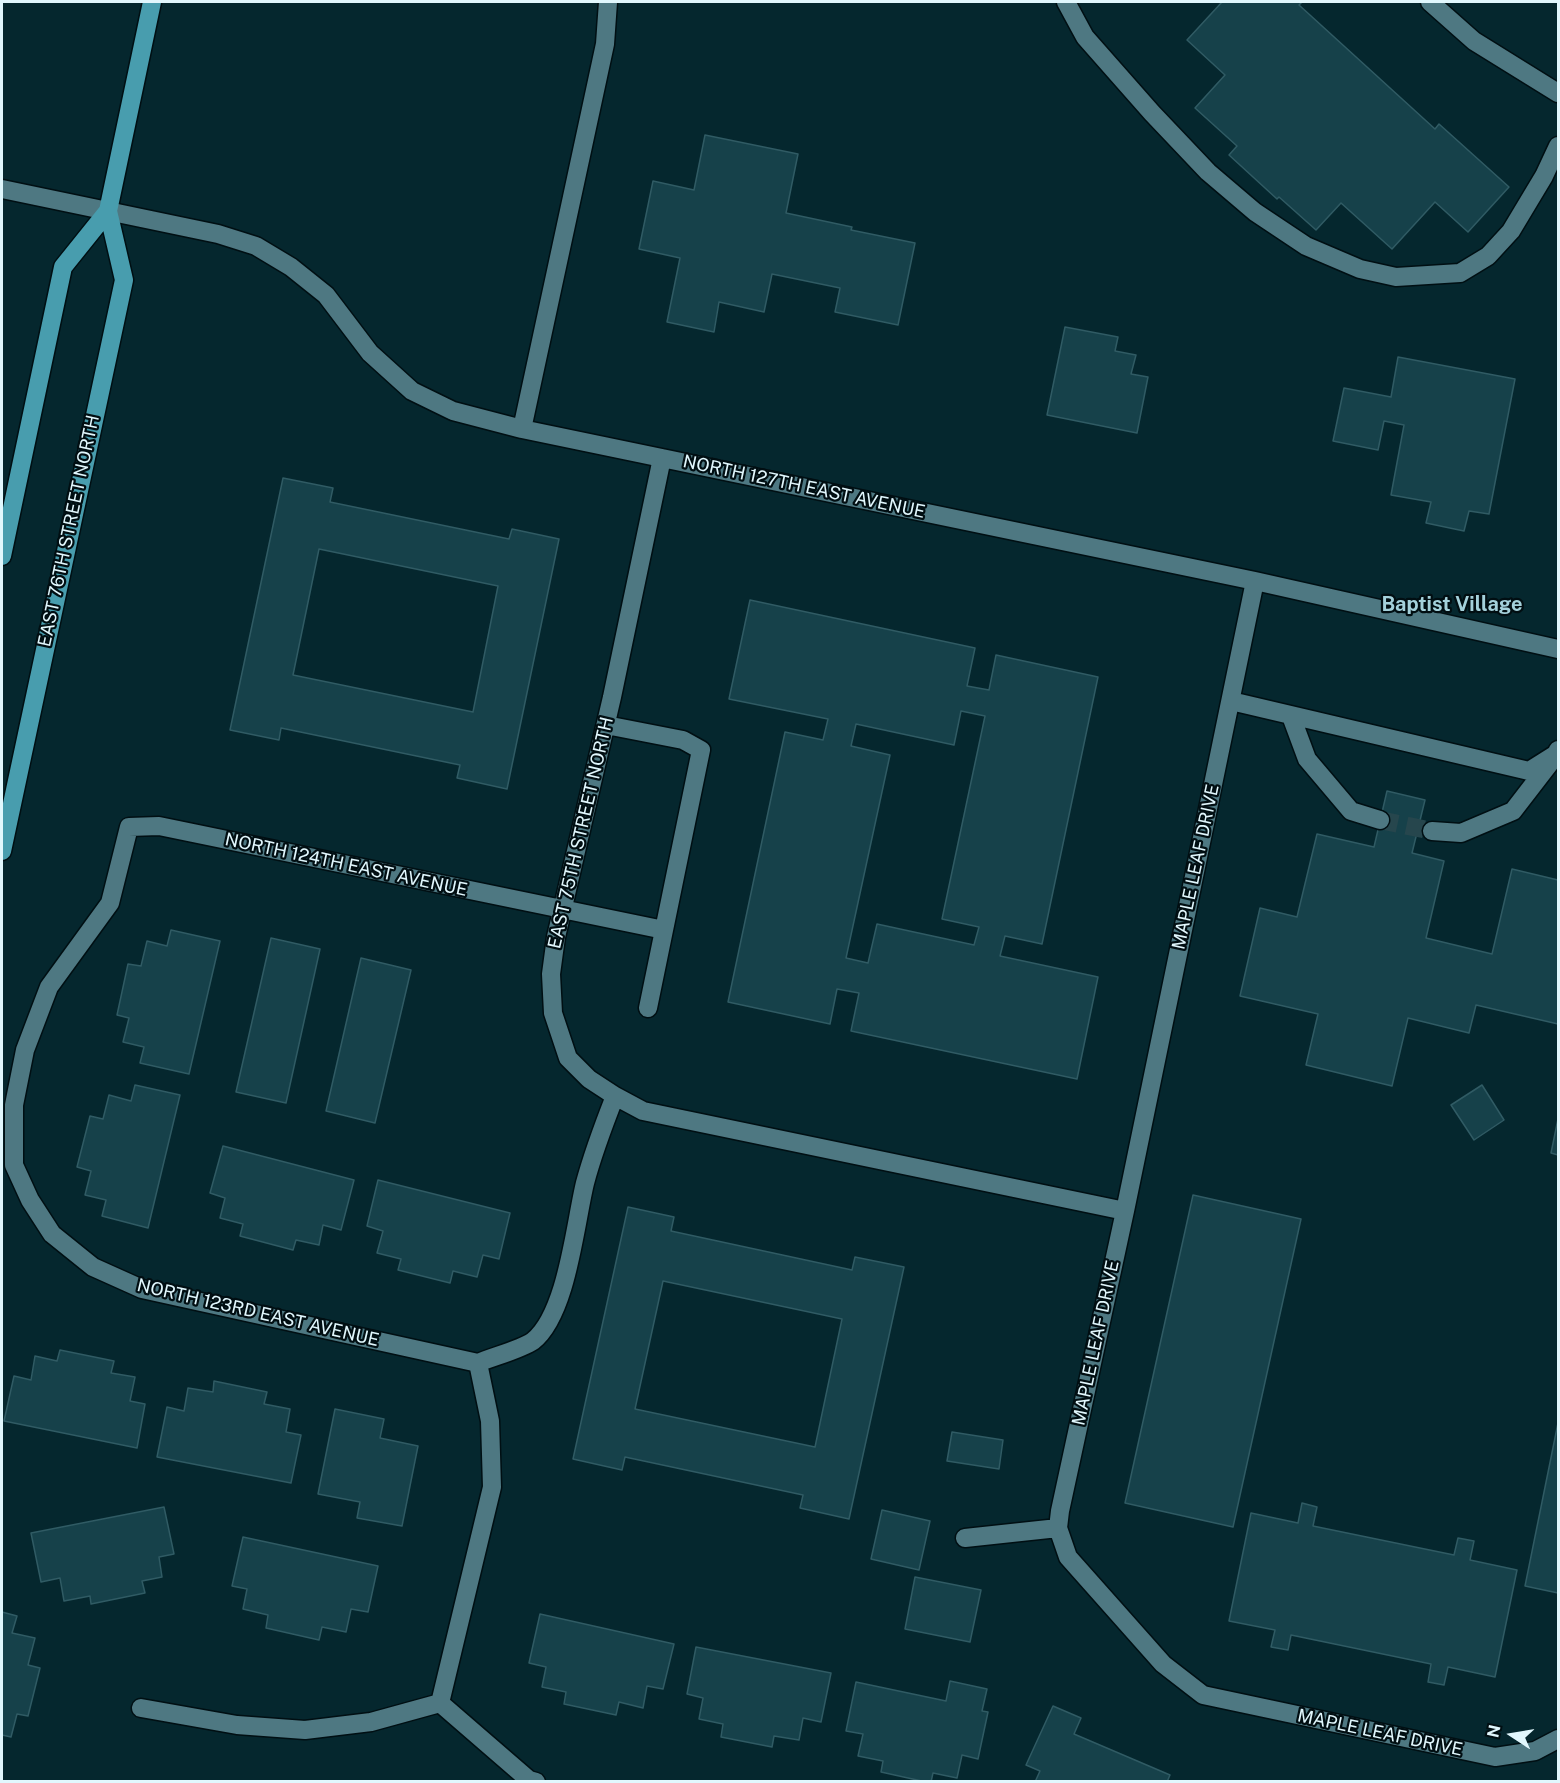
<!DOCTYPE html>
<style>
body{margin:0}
#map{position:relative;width:1560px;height:1783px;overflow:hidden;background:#05272e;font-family:"Public Sans",sans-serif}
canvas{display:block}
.frame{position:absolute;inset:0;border:3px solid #e1f7fd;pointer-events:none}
.north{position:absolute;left:1482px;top:1705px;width:60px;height:60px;-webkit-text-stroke:4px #010e12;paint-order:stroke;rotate:282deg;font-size:16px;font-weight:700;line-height:24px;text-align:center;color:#e1f7fd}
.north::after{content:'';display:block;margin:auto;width:21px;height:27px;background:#e1f7fd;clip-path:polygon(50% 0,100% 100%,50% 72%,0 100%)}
</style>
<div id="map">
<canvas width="1560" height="1783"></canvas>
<div class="frame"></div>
<div class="north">N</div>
</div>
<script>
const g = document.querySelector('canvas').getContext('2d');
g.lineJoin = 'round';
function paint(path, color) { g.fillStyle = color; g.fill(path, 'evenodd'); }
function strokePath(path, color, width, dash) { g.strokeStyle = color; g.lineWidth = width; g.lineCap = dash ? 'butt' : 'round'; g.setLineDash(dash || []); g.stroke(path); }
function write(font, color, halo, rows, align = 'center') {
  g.font = font + ' "Public Sans",sans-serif'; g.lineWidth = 4.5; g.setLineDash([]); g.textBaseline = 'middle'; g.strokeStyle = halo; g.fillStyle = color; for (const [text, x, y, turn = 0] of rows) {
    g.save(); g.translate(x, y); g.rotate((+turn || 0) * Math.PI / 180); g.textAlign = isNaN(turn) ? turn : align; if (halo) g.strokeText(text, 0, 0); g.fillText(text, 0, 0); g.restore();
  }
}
const building = new Path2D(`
 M1222 2H1302L1299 5 1435 129 1439 124 1509 187 1468 232 1435 202 1392 249 1341 203 1316 230 1279 197 1277 199 1229 155 1237 146 1195 108 1225 75 1187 40Z
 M705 135 798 154 786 213 852 227 851 230 915 243 898 325 835 312 840 288 772 274 764 312 719 302 714 332 667 322 680 258 639 249 653 181 694 190Z
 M1065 327 1118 337 1115 351 1136 355 1131 374 1148 377 1137 433 1047 415Z
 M1398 357 1515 379 1489 514 1469 511 1464 531 1426 523 1431 502 1391 495 1404 425 1384 421 1378 450 1333 441 1344 388 1391 397Z
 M283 478 333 488 330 502 509 539 512 529 559 539 507 789 457 778 460 765 281 728 279 740 230 730ZM319 549 498 586 473 712 293 675Z
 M750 600 975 648 967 686 989 690 996 655 1098 677 1042 944 1005 936 1000 956 1098 977 1077 1079 851 1031 859 993 837 989 830 1024 728 1002 785 732 823 740 828 719 729 699ZM961 711 985 716 942 919 979 927 974 945 877 924 868 963 846 958 890 755 851 746 856 724 954 745Z
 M1387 791 1425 800 1412 853 1444 861 1426 938 1492 954 1512 869 1558 880V1024L1476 1005 1469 1033 1408 1018 1392 1086 1306 1065 1318 1014 1240 996 1260 908 1297 917 1317 834 1374 847Z
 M171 930 220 941 189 1074 140 1063 144 1047 123 1042 129 1018 117 1015 128 964 141 966 147 941 167 946Z
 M271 938 320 949 286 1103 236 1092Z
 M361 958 411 970 375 1123 326 1111Z
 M135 1085 180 1095 148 1228 102 1216 106 1200 85 1195 91 1171 77 1167 90 1116 103 1119 109 1095 131 1101Z
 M1482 1085 1504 1120 1474 1140 1451 1105Z
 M1558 1119V1155L1551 1153Z
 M223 1146 354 1180 341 1230 323 1225 319 1245 296 1240 293 1250 240 1236 243 1224 220 1218 225 1198 210 1193Z
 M378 1180 510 1213 499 1259 483 1255 477 1277 453 1271 450 1283 398 1270 401 1259 377 1253 383 1231 367 1226Z
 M1193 1195 1301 1219 1233 1527 1125 1503Z
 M628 1207 674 1217 671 1231 852 1270 855 1257 904 1267 849 1519 800 1508 803 1495 625 1457 622 1470 573 1459ZM663 1281 842 1319 815 1447 635 1409Z
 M60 1350 114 1361 111 1373 135 1377 130 1401 145 1404 137 1448 4 1421 14 1376 31 1380 35 1356 57 1361Z
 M214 1381 267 1392 264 1404 290 1409 286 1432 301 1435 291 1483 157 1457 167 1407 184 1411 188 1388 213 1392Z
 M335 1409 384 1419 380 1438 418 1446 402 1526 357 1518 360 1502 318 1494Z
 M1558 1423V1593L1525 1586Z
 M952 1432 1003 1440 999 1469 947 1461Z
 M1302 1503 1317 1507 1313 1526 1454 1555 1458 1538 1474 1541 1470 1560 1517 1570 1495 1677 1448 1667 1444 1685 1428 1682 1431 1664 1291 1635 1288 1650 1271 1647 1275 1630 1229 1621 1251 1513 1298 1523Z
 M164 1507 174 1554 159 1557 162 1577 142 1581 145 1593 91 1604 90 1596 64 1601 60 1578 41 1582 31 1533Z
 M882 1510 930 1521 919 1570 871 1559Z
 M243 1537 378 1566 368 1612 351 1609 346 1632 322 1627 319 1640 266 1628 268 1615 243 1609 247 1589 232 1586Z
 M915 1577 981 1590 970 1642 905 1629Z
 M2 1612 17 1616 12 1633 35 1638 28 1665 40 1668 28 1716 17 1714 11 1737 2 1735Z
 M540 1614 674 1644 663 1689 647 1686 643 1708 619 1702 616 1715 564 1704 566 1692 542 1687 546 1667 529 1663Z
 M696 1647 831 1673 821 1722 803 1718 799 1740 774 1736 772 1747 721 1737 723 1724 699 1719 703 1698 687 1694Z
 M950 1681 987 1689 982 1711 988 1712 978 1759 962 1755 957 1778 933 1773 931 1782H926L881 1772 883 1761 858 1756 863 1734 846 1731 856 1682 946 1701Z
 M1053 1706 1081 1718 1074 1734 1170 1775 1167 1782H1035L1040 1771 1026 1765Z`);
paint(building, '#16414a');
strokePath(building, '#305b64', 1.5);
strokePath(new Path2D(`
 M1380 820 1432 831`), '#26464d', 18, [18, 9]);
const minor = new Path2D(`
 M1066 2 1085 37 1152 113 1208 172 1255 212 1306 246 1360 269 1396 277 1460 273 1488 256 1511 231 1544 176 1558 146
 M1430 2 1474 41 1558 93
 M2 189 218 234 256 246 291 267 326 295 370 353 412 391 453 411 522 429 1255 581 1558 649
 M522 429 605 44 608 2
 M1255 581 1125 1211 1060 1511 1058 1528 1068 1557 1163 1664 1203 1695 1495 1757 1535 1751 1558 1739
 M1231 701 1529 771 1556 754 1558 750
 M1291 716 1307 759 1351 811 1380 820
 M606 725 683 740 701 750 648 1008
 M1432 831 1461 833 1513 811 1550 763
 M615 1096 643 1111 1125 1211
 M478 1363 142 1289 93 1267 52 1234 30 1200 14 1165V1105L25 1050 49 987 110 903 129 827 159 826 664 930
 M965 1538 1058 1528
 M440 1703 492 1487 490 1421 478 1363C492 1357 522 1349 533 1341 567 1314 575 1224 585 1183 593 1153 604 1124 615 1096L589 1079 568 1058 553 1013 551 974 556 937 612 697 662 458
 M141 1708 237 1725 305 1730 371 1722 440 1703 529 1780 536 1782`);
const major = new Path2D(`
 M2 556 63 267 108 211
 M2 851 124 280 108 211 152 2`);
strokePath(minor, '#000f13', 21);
strokePath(major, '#000f13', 21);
strokePath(minor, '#4e7882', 18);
strokePath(major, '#489dae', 18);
write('18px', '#e1f7fd', '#010e12', [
 ["NORTH 127TH EAST AVENUE",804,487,12],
 ["EAST 76TH STREET NORTH",69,531,-78],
 ["EAST 75TH STREET NORTH",581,833,-77],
 ["NORTH 124TH EAST AVENUE",346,865,12],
 ["MAPLE LEAF DRIVE",1196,867,-78],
 ["NORTH 123RD EAST AVENUE",258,1313,13],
 ["MAPLE LEAF DRIVE",1096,1343,-78],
 ["MAPLE LEAF DRIVE",1380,1733,12]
]);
write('bold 20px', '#a4d1db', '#010e12', [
 ["Baptist Village",1452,605]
]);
</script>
